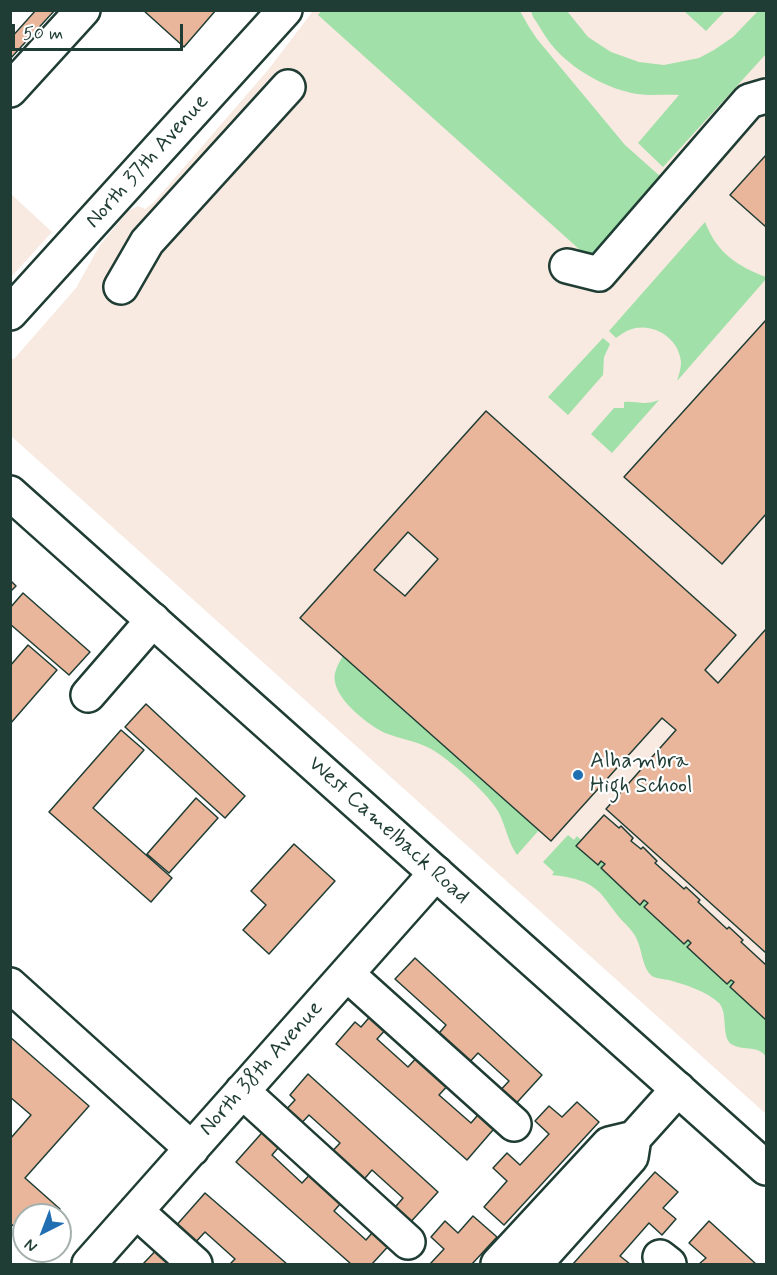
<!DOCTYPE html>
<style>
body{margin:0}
#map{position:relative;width:777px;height:1275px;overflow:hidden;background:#fff;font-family:Mynerve,sans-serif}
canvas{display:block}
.frame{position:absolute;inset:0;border:12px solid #1f3d34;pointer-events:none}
.north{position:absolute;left:12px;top:1203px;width:60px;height:60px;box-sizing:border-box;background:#fff;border:2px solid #a5b1ae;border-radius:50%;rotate:222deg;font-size:16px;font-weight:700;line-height:24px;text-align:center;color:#1f3d34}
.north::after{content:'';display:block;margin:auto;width:21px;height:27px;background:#1f6fb2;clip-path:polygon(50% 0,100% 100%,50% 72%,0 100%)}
.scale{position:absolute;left:12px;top:24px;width:171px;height:27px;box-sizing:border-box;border:3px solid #1f3d34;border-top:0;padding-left:8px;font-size:18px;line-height:21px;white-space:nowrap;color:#1f3d34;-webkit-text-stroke:4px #fff;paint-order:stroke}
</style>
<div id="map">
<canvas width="777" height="1275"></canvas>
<div class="frame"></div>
<div class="north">N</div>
<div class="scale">50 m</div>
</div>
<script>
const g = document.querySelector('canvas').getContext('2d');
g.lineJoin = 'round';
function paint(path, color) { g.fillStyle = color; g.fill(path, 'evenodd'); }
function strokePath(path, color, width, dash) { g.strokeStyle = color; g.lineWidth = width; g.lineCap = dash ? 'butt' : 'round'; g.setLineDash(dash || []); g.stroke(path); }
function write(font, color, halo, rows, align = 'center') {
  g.font = font + ' Mynerve,sans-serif'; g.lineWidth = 4.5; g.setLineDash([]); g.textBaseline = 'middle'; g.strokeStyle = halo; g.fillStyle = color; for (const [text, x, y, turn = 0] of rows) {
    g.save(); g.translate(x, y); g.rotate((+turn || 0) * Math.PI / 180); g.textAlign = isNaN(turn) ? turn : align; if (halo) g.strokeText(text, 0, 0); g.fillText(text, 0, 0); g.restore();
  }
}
paint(new Path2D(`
 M313 11H766V1114L11 436V359H14L76 288 100 245 128 211 138 206 145 209 154 202 268 70Z
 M11 194 52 232 11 277Z`), '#f8e9e1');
paint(new Path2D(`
 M322 10 520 11 529 27 537 39 625 145 661 177 589 258 318 15Z
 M531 11H567L588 37 611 52 639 62 664 65 699 58 714 50 733 37 758 11H766V54L663 167 638 143 679 95C665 94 651 96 637 94 608 89 577 72 557 51 547 41 541 28 533 17Z
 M684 11H725L706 31Z
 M705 222C717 253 737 266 766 277V279L677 381C679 375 681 368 681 362 679 337 651 321 629 330 624 332 620 335 616 338L609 331Z
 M603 338 610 344 604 357 603 375 568 415 548 397Z
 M659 400 612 453 591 434 614 408H624V402C639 401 642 406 659 400Z
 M343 656 539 830 517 855C508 842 506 827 499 813 491 799 477 786 465 775 455 766 444 757 433 750 418 741 400 739 385 733 368 725 338 701 335 682 333 673 338 664 343 656Z
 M568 835 574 840 577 836 581 840 576 846 597 865 601 861 605 864 601 868 640 904 644 900 648 903 644 908 684 944 688 940 691 943 687 947 727 984 731 980 734 982 730 987 766 1020V1057C759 1045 744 1051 733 1045 720 1039 729 1014 719 1003 706 991 686 985 669 980 664 979 657 979 652 976 643 969 642 952 638 942 634 931 626 925 619 917 613 910 608 902 602 895 589 880 570 877 552 875L554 872 543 862Z`), '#a1e1a9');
const building = new Path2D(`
 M36 10H55L10 59V39Z
 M143 10H216L184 47Z
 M766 155V227L730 195Z
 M766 320V514L722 564 624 477Z
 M486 411 736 635 705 670 718 683 766 629V953L606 809 676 730 662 718 551 841 300 618ZM408 532 438 559 405 596 374 570Z
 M10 580 16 586 10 592Z
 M23 593 90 652 69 675 10 624V608Z
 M28 645 57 670 10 724V666Z
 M146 704 245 796 225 818 125 727Z
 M121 730 144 750 93 808 172 878 151 902 49 812Z
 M196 798 218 818 169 873 147 854Z
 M604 815 619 828 621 826 633 838 631 841 641 849 643 847 657 861 655 863 684 889 686 887 700 900 698 902 727 929 729 927 743 940 741 942 766 965V1020L730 987 734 982 731 980 727 984 687 947 691 943 688 940 684 944 644 907 648 903 644 900 640 905 601 868 605 864 601 861 598 865 576 846Z
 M294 844 335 881 269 954 243 930 266 905 251 891Z
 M415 958 542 1075 511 1109 496 1095 509 1081 478 1053 465 1067 434 1039 446 1025 395 979Z
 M374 1012 389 1026 377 1039 408 1067 420 1054 451 1082 439 1095 471 1123 483 1109 499 1123 467 1160 336 1044 355 1022 361 1027Z
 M10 1037 89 1106 25 1178 60 1209 54 1215H24V1235L10 1223V1139L31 1115 10 1097Z
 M308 1074 438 1192 407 1226 391 1212 403 1198 372 1170 360 1184 328 1156 340 1143 309 1115 297 1128 282 1114 295 1100 290 1095Z
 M577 1102 599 1122 504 1225 484 1207 507 1181 493 1168 507 1153 520 1165 549 1134 535 1121 549 1106 562 1117Z
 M268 1126 284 1141 272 1155 302 1183 316 1168 347 1196 334 1211 366 1240 378 1226 394 1240 372 1264H351L236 1162Z
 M655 1172 678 1192 663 1208 676 1219 662 1235 649 1223 620 1256 630 1264H573Z
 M205 1193 287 1264H230L235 1259 205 1232 193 1245 174 1228Z
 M473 1216 497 1237 472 1264H430L444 1249 431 1237 445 1221 458 1233Z
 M709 1221 756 1264H699L706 1258 689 1243Z
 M161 1245 174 1264H143Z`);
paint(building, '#e9b69b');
strokePath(building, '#1f3d34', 1.5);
const minor = new Path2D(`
 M10 90 83 10
 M567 266 599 274 749 101 766 96
 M121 287 147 242 288 87
 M10 313 285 10
 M88 695 153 620
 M347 974 514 1124
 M10 985 192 1149
 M242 1091 408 1242
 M136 1211 195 1264
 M660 1257 669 1264
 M89 1264 436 873
 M498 1264 609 1144 634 1138
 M535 1264 631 1157 634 1138 678 1089`);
const major = new Path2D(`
 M10 493 766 1168`);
strokePath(minor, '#1f3d34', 38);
strokePath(major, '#1f3d34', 38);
strokePath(minor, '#fff', 33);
strokePath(major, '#fff', 33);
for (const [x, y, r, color] of [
 [578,775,6,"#1f6fb2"]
]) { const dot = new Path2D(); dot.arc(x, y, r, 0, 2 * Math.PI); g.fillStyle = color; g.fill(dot); strokePath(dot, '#fff', 2); }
write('22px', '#1f3d34', '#fff', [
 ["North 37th Avenue",148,162,-48],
 ["West Camelback Road",388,831,42],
 ["North 38th Avenue",262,1069,-48]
]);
write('22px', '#1f3d34', '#fff', [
 ["Alhambra",590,762],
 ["High School",590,787]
], 'left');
</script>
